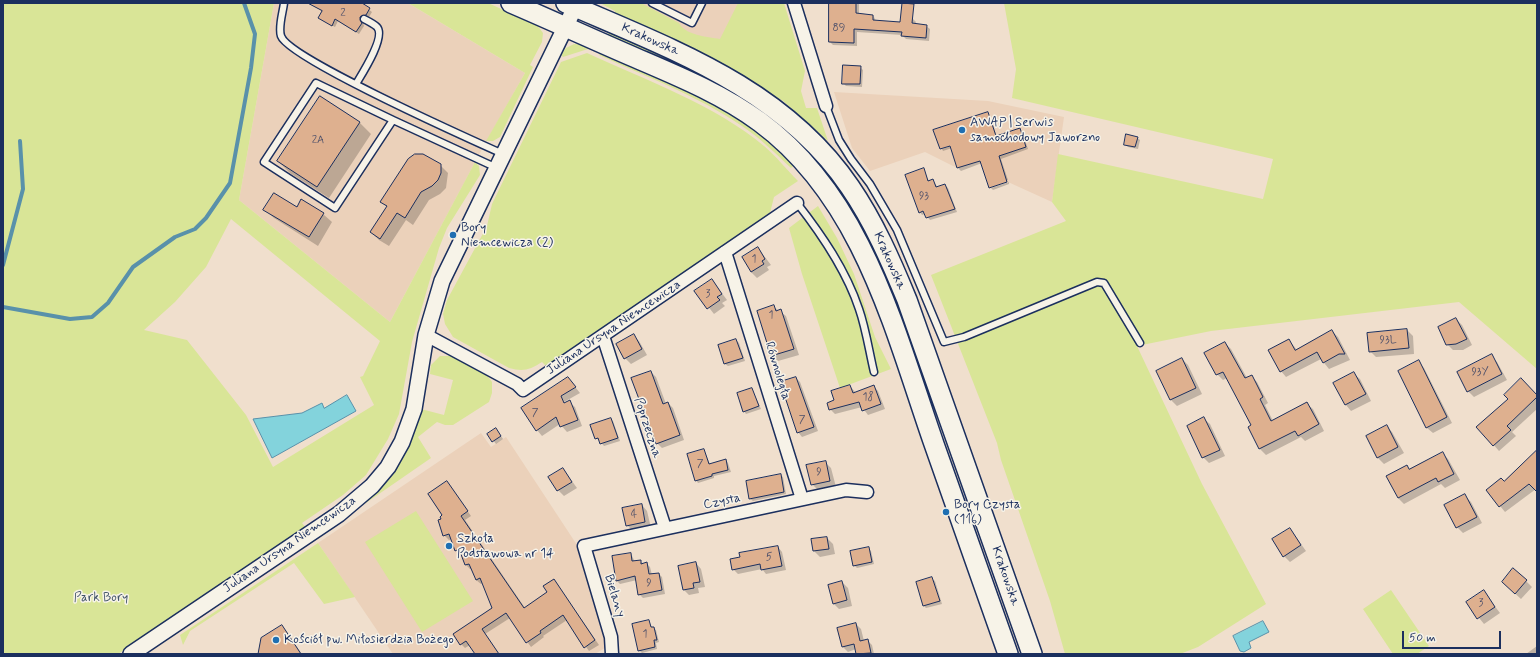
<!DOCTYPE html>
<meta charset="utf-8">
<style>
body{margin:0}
#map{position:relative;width:1540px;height:657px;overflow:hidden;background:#f0dfcd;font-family:Mynerve,sans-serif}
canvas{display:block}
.frame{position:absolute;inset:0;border:4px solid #1b2f5e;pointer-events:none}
.scale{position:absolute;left:1402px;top:631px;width:99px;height:18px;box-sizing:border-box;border:2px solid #1b2f5e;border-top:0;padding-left:5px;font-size:12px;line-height:14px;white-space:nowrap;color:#1b2f5e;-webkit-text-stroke:3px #f7f3e8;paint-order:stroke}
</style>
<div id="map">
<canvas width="1540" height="657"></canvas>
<div class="frame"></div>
<div class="scale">50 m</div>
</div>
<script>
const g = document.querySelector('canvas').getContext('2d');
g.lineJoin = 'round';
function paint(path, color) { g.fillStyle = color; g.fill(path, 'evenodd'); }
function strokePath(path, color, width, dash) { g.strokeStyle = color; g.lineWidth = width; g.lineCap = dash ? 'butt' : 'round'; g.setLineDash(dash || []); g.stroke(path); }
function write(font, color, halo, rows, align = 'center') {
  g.font = font + ' Mynerve,sans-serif'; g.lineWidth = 3; g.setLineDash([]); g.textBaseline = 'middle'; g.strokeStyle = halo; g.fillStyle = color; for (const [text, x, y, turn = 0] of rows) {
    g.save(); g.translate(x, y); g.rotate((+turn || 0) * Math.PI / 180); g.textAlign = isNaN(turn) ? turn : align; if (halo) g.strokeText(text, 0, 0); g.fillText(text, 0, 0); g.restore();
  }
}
paint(new Path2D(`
 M274 3H408L525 73 481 151 390 322 239 200Z
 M626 3H743L764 68Z
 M834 92 988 101 1064 117 1052 202 1008 182 989 188 980 161 957 168 925 152 870 171 852 148Z
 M481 433 491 447 506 437 579 548 608 646 595 654H393L318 543Z`), '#ebd1ba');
paint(new Path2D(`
 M3 3H274L239 200 390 322 475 162 479 166 480 175 447 228 439 248 412 342 399 414 388 439 366 475 343 495 302 523 306 528 118 654H3ZM231 219 380 341 363 376 360 377 374 405 273 467 246 415 187 340 144 330 175 302 206 267Z
 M408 3H488L537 25 543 33 542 42 530 65 533 67 500 137 493 141H486L525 73Z
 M600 3H641L679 23C685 35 707 37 720 39L738 3H784L805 71 801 91 806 108H817L828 141 783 101 730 68 615 17V11Z
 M1004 3H1537V369L1459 302 1211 331 1137 346 1202 484 1266 604 1198 647 1180 654H1065L1050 601 1001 460 997 443 931 275 1066 221 1052 202 1058 154 1263 199 1273 159 1012 98 1016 69Z
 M609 32 713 78 777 119 819 159 816 162 796 143 606 37Z
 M574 44 589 45 588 49 563 57 561 55 566 48Z
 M601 51 712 102 745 122 795 164 791 168C775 153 760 138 742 126 698 96 647 77 599 55Z
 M587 53C645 80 714 104 764 146 776 156 787 170 798 181L774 197 770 213 546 366 542 362C530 370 523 372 509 368L453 337 445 324 443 314 447 300 487 226 492 204 561 62Z
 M818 206 837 238 854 274 875 337 891 369 840 388 802 274 789 228Z
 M440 356H454L486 374 492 382V393L489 402 453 425H445L437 422 418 437 431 458 363 505C392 478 412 448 421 409L444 415 453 380 430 374 431 365Z
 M416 511 473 601 422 632 365 542Z
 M318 543 355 597 324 604 294 563 190 631 183 645 180 635Z
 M1391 590 1429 646 1417 654H1393L1363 609Z`), '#d9e597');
const water = new Path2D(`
 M347 395 356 411 272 458 253 419 302 413 322 403 324 408Z
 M1263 621 1269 632 1249 642 1251 648 1244 652 1240 651 1233 636Z`);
paint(water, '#83d3dc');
strokePath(water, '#5991aa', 1);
paint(new Path2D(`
 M318 3H360L372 12 369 17 362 19 364 26 359 34 338 21 335 27 322 20 323 12 316 7Z
 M830 3H859V15H873L876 21 901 23 912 18 916 22 915 25 926 26 930 29 929 41 906 39 902 35 857 32V46L833 45 830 42Z
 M860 67 863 70 862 87 846 86 843 83Z
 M987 113 990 116 997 137 1019 129 1022 132 1028 149 1001 159 1008 180 990 186 982 163 961 171 958 168 952 148 943 151 942 149 955 145Z
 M359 122 371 134 329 198 290 173 278 161Z
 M1137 138 1140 140 1138 149 1128 147 1125 144Z
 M440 165 448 173 446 188 440 194 429 200 413 225 406 220 389 246 379 240 371 232 387 207 381 202Z
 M923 170 929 181 933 180 938 188 945 185 948 188 957 212 930 220 925 214 922 215 920 212Z
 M1009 182V184L993 190 991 188Z
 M297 208 323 214 332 222 318 246 274 218 265 210Z
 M758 248 771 265 767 267 769 270 757 278 751 272Z
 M712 280 727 300 722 303 725 306 714 314 696 291Z
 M774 307 786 316 799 355 778 361 772 356 758 312Z
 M1456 319 1462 325 1472 345 1463 350H1453L1447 344Z
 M1407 330 1413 336 1414 354 1376 357 1370 351Z
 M1332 331 1338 337 1350 360 1329 369 1321 359 1286 377 1281 371 1289 340 1297 350Z
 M633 335 639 341 647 355 631 364 625 358Z
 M736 340 739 343 745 361 728 366 725 364Z
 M1225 343 1231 349 1247 378 1251 376 1257 382 1268 403 1265 405 1273 421 1307 404 1313 409 1324 431 1305 441 1301 437 1266 455 1260 449 1249 428 1253 426 1227 378 1223 380 1217 374Z
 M1491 356 1497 362 1507 380 1474 397 1468 391Z
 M1182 359 1188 365 1202 394 1177 406 1171 400 1157 372Z
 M1419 362 1424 368 1452 423 1433 433 1427 428 1399 372Z
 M651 372 656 377 666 404 668 403 673 408 684 440 662 448 657 443Z
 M1354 374 1360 379 1371 401 1351 411 1346 405 1334 384Z
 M568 378 580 393 564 402H569L575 407 582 426 567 432 560 424 542 436 537 430Z
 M796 378 800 382 818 431 802 437 798 432Z
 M850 386 856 393 873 386 878 391 885 409 868 415 862 407 835 414 830 409 835 401Z
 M752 389 761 409 746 414 744 411Z
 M1537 396V409L1512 432 1516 436 1499 451 1478 427Z
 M610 419 613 421 620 441 604 446 600 441 596 438Z
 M1204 419 1210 424 1225 456 1209 463 1203 457Z
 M1386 426 1392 432 1404 453 1384 464 1378 458 1367 437Z
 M498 431 503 439 496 444 488 434Z
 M704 450 710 464 726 460 728 463 731 472 714 476V478L698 483 696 480Z
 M1442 453 1448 459 1460 480 1445 488 1441 484 1404 504 1398 498 1407 466 1410 470Z
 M1537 459V490L1536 489 1505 512 1487 490 1504 482Z
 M825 462 831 468 836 487 818 490 812 484Z
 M563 469 577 488 564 496 558 490Z
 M780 475 783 477 786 494 753 501 750 499 747 482Z
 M447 482 471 516 465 520 525 608 548 592 554 580 599 645 589 651 567 620 543 636 544 637 531 647 510 618 485 634 499 654H476L470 645 465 648 461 644 494 608 483 583 481 584 476 580 472 569H470L466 565 462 554 456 550 452 539 449 540 444 535 442 519Z
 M1465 496 1471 502 1482 523 1463 533 1457 527Z
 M642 505 647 511 651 528 633 531 627 525Z
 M1290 529 1306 551 1290 562 1284 556Z
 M827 538 833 544 835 554 820 557 814 551Z
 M778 547 782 552 786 570 766 574 762 569 738 574 733 569Z
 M868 548 871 551 874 564 857 568 854 565Z
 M631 554 635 562 640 561 644 564H647L650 567 652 575 659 574 662 577 665 594 643 598 639 594 637 580 620 584 617 581Z
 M696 563 701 569 705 587 698 588 699 593 689 595 684 590Z
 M932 579 935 581 942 604 926 608 924 606Z
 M1526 581 1532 587 1521 599 1509 588Z
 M842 582 848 588 852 606 839 609 833 603Z
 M1484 592 1500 613 1484 624 1467 603Z
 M649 621 652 628 656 630 659 642 656 643 657 649 642 653 639 650Z
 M856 624 861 629 864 641 867 640 872 645 874 654H857L856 649 848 652 843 647 839 628Z
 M282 626 302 654H261Z
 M1537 646V654H1526Z`), '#0003');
strokePath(new Path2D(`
 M3 265 23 189 20 141
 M3 307 70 319 92 317 108 303 133 267 175 237 195 229 206 218 230 183 251 68 255 34 244 3`), '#5991aa', 4);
const building = new Path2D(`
 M308 3H362L370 8 366 15 360 17 362 23 356 32 335 19 332 26 318 18 322 11Z
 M829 3H856V13L873 15V20L900 22 902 3 914 4 912 23 927 25 926 38 901 36 902 32 854 29V43L829 42Z
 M843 65 861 66 860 84H842Z
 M320 96 360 122 317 187 277 161Z
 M988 112 996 136 1020 128 1026 147 999 156 1007 182 989 188 980 161 957 168 950 146 940 149 933 130Z
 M1126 134 1138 137 1135 147 1124 145Z
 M415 154H423L441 164V173L438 180 432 186 421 192 405 218 397 213 380 239 370 232 387 206 380 202 408 159Z
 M924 168 928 181 933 179 936 187 945 184 955 209 926 218 923 211 919 213 905 175Z
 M274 193 297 207 301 199 324 213 309 237 263 210Z
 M758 247 765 259 762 261 764 264 751 272 742 257Z
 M712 279 722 294 717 297 720 300 707 309 694 291Z
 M774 305 776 311 781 309 794 349 771 356 757 311Z
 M1456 318 1467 339 1456 344 1446 345 1438 327Z
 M1407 329 1409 348 1369 352 1367 333Z
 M1332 330 1345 354H1339L1323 363 1317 352 1280 372 1268 350 1289 339 1295 350Z
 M634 334 642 349 624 359 616 344Z
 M736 339 743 358 724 364 718 345Z
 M1225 342 1245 378 1252 375 1263 397 1260 399 1271 421 1307 402 1319 424 1298 436 1295 431 1259 449 1248 427 1251 425 1223 372 1216 375 1204 353Z
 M1492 354 1502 374 1467 392 1457 372Z
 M1182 358 1196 388 1170 400 1156 371Z
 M1419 360 1447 417 1426 428 1398 371Z
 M651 371 663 404 668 402 680 435 656 444 631 378Z
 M1354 372 1366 394 1345 405 1333 383Z
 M568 377 576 387 561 396 564 403 570 400 578 420 560 427 556 417 536 431 521 408Z
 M796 377 814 427 797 433 780 382Z
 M1521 378 1537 395V397L1507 426 1511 430 1493 446 1476 427 1508 399 1504 395Z
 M850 385 853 393 874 385 881 404 862 411 859 402 829 410 827 403 834 400 831 391Z
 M752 388 759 406 743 412 737 393Z
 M1204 417 1220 450 1202 458 1187 426Z
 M611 418 618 438 600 444 598 438 595 439 590 425Z
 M1387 425 1398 447 1377 458 1366 436Z
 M496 428 501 436 492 442 487 434Z
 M704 449 709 464 726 459 728 470 712 474V476L695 481 687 454Z
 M1537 450V492L1529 484 1499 507 1486 490 1501 478 1504 481Z
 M1443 452 1454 474 1438 482 1436 478 1398 498 1386 476 1407 465 1409 469Z
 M826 461 830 481 811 485 806 465Z
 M563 468 572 482 557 491 548 477Z
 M781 474 784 492 749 499 746 481Z
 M447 481 468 511 461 516 524 608 547 592 543 586 554 579 595 640 584 648 563 615 540 631 541 633 526 643 506 613 482 629 499 654H475L466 641 460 645 453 634 492 608 480 578 476 580 469 564 465 565 459 549 455 551 449 534 443 536 438 520 441 519 440 517 442 515 428 494Z
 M1465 494 1477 517 1456 528 1444 505Z
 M642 504 645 522 626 526 622 508Z
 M1290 528 1301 545 1283 557 1272 539Z
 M827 537 829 549 813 551 811 539Z
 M778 546 782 566 761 570 760 564 732 570 730 559 740 557 739 553Z
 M869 547 872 562 853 566 850 551Z
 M631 553 632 561 641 560V564L647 562 649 574 659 573 662 590 638 595 635 576 616 581 612 556Z
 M696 562 700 582 693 583 694 588 683 590 678 566Z
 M1513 568 1527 580 1515 594 1502 582Z
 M932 577 940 601 923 606 916 582Z
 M842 581 847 600 833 604 828 585Z
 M1484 590 1495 607 1477 619 1466 602Z
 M649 620 651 627H654L657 640H654L655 647 638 651 632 624Z
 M856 623 860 641 868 639 871 653 856 654 854 644 842 647 837 628Z
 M282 625 301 654H258L261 638Z`);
paint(building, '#deb08f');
strokePath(building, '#1b2f5e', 1);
const service = new Path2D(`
 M284 3C283 12 278 27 281 36 288 58 472 140 503 154
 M652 3 692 23 702 3
 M356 84C362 74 386 37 377 27 374 24 368 21 364 19
 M826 106 839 140 851 159 870 184 897 230 944 342 964 337 1097 282 1104 283 1140 343
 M393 120 316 83 264 162 335 208 393 120 497 168
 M797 203C822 235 846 270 859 309 866 329 869 351 874 372`);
const minor = new Path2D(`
 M794 3 826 106
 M725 252 802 499
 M426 335 517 384 523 390 797 203
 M603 336 665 528
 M612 654 611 637 584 546 846 490 867 492`);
const tertiary = new Path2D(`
 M131 654 339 514 372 486 388 467 402 442 414 409 426 335 442 281 577 3`);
const primary = new Path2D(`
 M511 3C553 21 594 40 636 58 678 76 722 94 760 122 863 198 894 329 934 444 958 514 984 584 1008 654
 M566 3C671 49 783 88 850 187 874 222 891 261 907 300L1032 654`);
strokePath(service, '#1b2f5e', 9);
strokePath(minor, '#1b2f5e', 15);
strokePath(tertiary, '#1b2f5e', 18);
strokePath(primary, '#1b2f5e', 22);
strokePath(service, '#f7f3e8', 6);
strokePath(minor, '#f7f3e8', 12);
strokePath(tertiary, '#f7f3e8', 15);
strokePath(primary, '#f7f3e8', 19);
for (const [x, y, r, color] of [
 [962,130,4,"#1f6fb2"],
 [453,235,4,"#1f6fb2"],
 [946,512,4,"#1f6fb2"],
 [449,546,4,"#1f6fb2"],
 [276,640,4,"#1f6fb2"]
]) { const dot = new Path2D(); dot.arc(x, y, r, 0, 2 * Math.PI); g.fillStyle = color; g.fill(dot); strokePath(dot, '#f7f3e8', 1.5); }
write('11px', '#4c4f6a', null, [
 ["2",343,14],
 ["89",839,29],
 ["2A",318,141],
 ["93",924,197],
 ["1",754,260],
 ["3",708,295],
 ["1",771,316],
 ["93L",1388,341],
 ["93Y",1480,373],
 ["18",868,398],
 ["7",535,414],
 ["7",802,421],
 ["7",700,465],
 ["9",819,473],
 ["4",634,515],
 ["5",769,558],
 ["9",649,584],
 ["3",1481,604],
 ["1",645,635]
]);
write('13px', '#1b2f5e', '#f7f3e8', [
 ["Krakowska",650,40,24],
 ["Krakowska",889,261,66],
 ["Juliana Ursyna Niemcewicza",614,328,-34],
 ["Równoległa",777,371,73],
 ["Poprzeczna",647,428,72],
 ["Czysta",722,502,-12],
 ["Juliana Ursyna Niemcewicza",290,545,-35],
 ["Krakowska",1005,576,71],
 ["Bielany",614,596,73]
]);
write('13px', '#1b2f5e', '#f7f3e8', [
 ["AWAP | Serwis",970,123],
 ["samochodowy Jaworzno",970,138],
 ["Bory",461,228],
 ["Niemcewicza (2)",461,243],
 ["Bory Czysta",954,505],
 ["(116)",954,520],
 ["Szkoła",457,539],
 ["Podstawowa nr 14",457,554],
 ["Kościół pw. Miłosierdzia Bożego",284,640]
], 'left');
write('13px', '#415369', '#f7f3e8', [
 ["Park Bory",101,598]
]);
</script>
